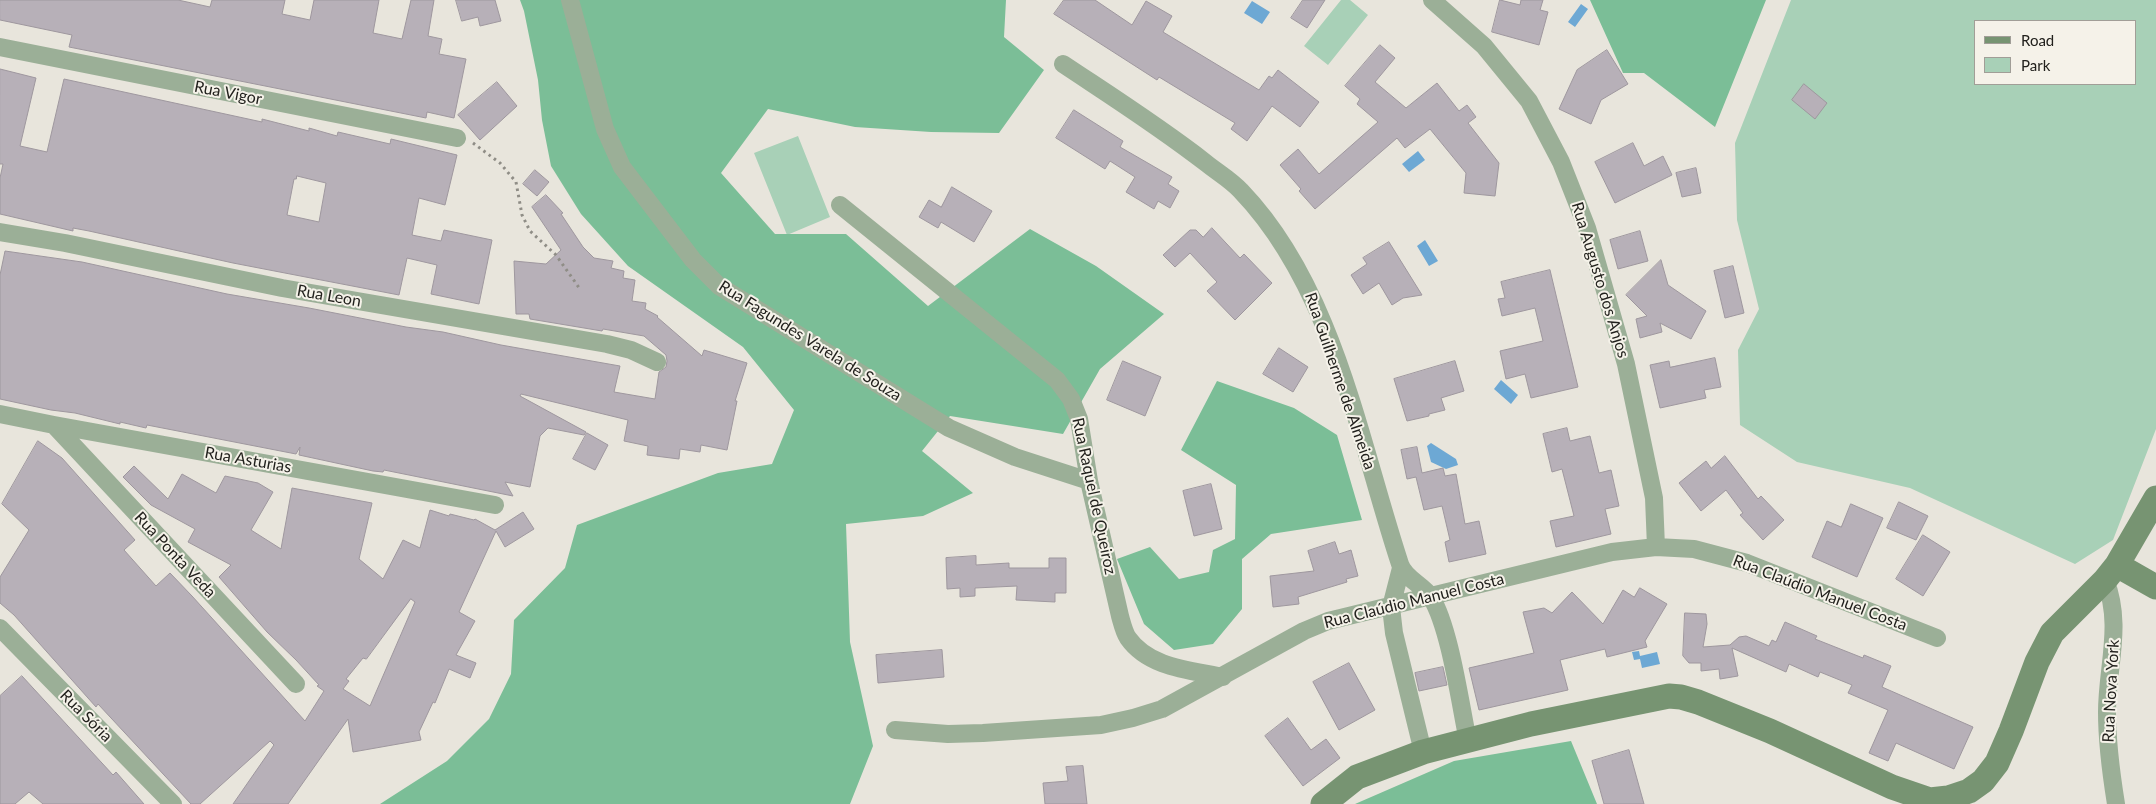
<!DOCTYPE html>
<meta charset="utf-8">
<style>
body{margin:0}
#map{position:relative;width:2156px;height:804px;overflow:hidden;background:#e8e5dc;font-family:Lato,sans-serif}
canvas{display:block}
.legend{position:absolute;left:1974px;top:20px;width:162px;height:65px;box-sizing:border-box;background:#f5f2e9;border:1px solid #a19e97;margin:0;padding:6px 9px;list-style:none;font-size:15px;color:#22211d}
.legend li{display:flex;align-items:center;gap:10px;height:25px}
.legend b{width:25px;border:1px solid #a19e97}
</style>
<div id="map">
<canvas width="2156" height="804"></canvas>
<ul class="legend">
<li><b style="height:6px;background:#779472"></b>Road</li>
<li><b style="height:14px;background:#a8d0b7"></b>Park</li>
</ul>
</div>
<script>
const g = document.querySelector('canvas').getContext('2d');
g.lineJoin = 'round';
function paint(path, color) { g.fillStyle = color; g.fill(path, 'evenodd'); }
function strokePath(path, color, width, dash) { g.strokeStyle = color; g.lineWidth = width; g.lineCap = dash ? 'butt' : 'round'; g.setLineDash(dash || []); g.stroke(path); }
function write(font, color, halo, rows, align = 'center') {
  g.font = font + ' Lato,sans-serif'; g.lineWidth = 4; g.setLineDash([]); g.textBaseline = 'middle'; g.strokeStyle = halo; g.fillStyle = color; for (const [text, x, y, turn = 0] of rows) {
    g.save(); g.translate(x, y); g.rotate((+turn || 0) * Math.PI / 180); g.textAlign = isNaN(turn) ? turn : align; if (halo) g.strokeText(text, 0, 0); g.fillText(text, 0, 0); g.restore();
  }
}
paint(new Path2D(`
 M1341 0H1350L1368 15 1328 65 1304 46Z
 M1791 0H2156V429L2113 540 2075 564 1910 488 1797 462 1740 425 1738 350 1759 309 1737 220 1735 143ZM1975 21H2135V84H1975Z
 M798 136 830 217 787 235 754 153Z`), '#a8d0b7');
paint(new Path2D(`
 M520 0H1006L1004 37 1044 70 999 133 931 132 855 127 768 109 721 173 775 234H846L928 306 1030 229 1096 266 1164 314 1100 369 1063 434 950 416 922 451 973 493 923 516 846 524 850 642 873 746 850 804H380L447 761 489 719 511 674 514 620 565 568 577 525 718 473 772 464 794 410 743 347 628 266 581 214 551 166 542 120 538 80 524 11Z
 M1590 0H1766L1715 127 1644 73H1623Z
 M1217 381 1294 408 1337 435 1362 520 1271 534 1242 559V609L1213 644 1174 650 1144 624 1117 559 1150 547 1179 579 1209 572 1213 550 1235 539 1236 485 1181 450Z
 M1571 741 1597 804H1355L1454 761Z`), '#7bbe97');
paint(new Path2D(`
 M1252 1 1270 12 1262 24 1244 13Z
 M1581 4 1588 9 1575 27 1568 22Z
 M1418 151 1425 160 1409 172 1402 164Z
 M1425 240 1438 261 1429 266 1417 246Z
 M1501 380 1518 395 1511 404 1494 389Z
 M1431 443 1456 459 1458 465 1446 469 1431 462 1427 446Z
 M1639 651 1640 656 1657 652 1660 664 1642 668 1640 659 1634 660 1632 652Z`), '#6da8d4');
const building = new Path2D(`
 M0 0H178L210 7 212 0H285L282 14 310 20 314 0H379L373 33 402 39 411 0H434L428 36 442 39 439 54 466 59 454 118 427 112 426 118 69 47 72 35 0 20Z
 M456 0H495L501 21 480 26 478 17 462 21Z
 M1064 0H1095L1132 25 1146 1 1172 16 1163 32 1259 90 1269 76 1272 78 1278 70 1319 102 1300 127 1272 106 1247 141 1231 129 1235 123 1159 77 1157 80 1054 14Z
 M1303 0H1325L1307 28 1291 18Z
 M1500 0 1520 5 1521 0H1543L1540 10 1548 12 1539 45 1492 32Z
 M1380 45 1395 58 1375 82 1406 108 1437 83 1459 111 1467 105 1476 117 1468 123 1499 163 1495 196 1464 193 1466 173 1430 129 1405 148 1397 138 1315 209 1299 191 1301 189 1280 165 1298 149 1319 174 1378 122 1357 104 1360 99 1345 86Z
 M1607 50 1628 84 1601 100 1591 124 1559 109 1577 70Z
 M0 69 36 78 20 146 47 152 64 79 262 122V119L309 131V128L337 136 338 132 390 144 391 139 457 155 445 205 419 198 412 235 441 241 444 230 492 240 479 304 431 294 437 265 407 258 399 295 233 263 89 231 73 228V231L0 214V178L3 164H0ZM297 176 326 183 319 222 287 215 294 179H296Z
 M497 82 517 106 480 140 458 115Z
 M1804 84 1827 103 1815 119 1792 100Z
 M1074 110 1123 141 1120 147 1172 177 1168 184 1179 191 1170 208 1158 201 1154 209 1126 192 1135 177 1110 161 1105 169 1056 138Z
 M1633 143 1644 166 1663 156 1672 175 1615 203 1595 162Z
 M1696 168 1701 193 1682 197 1676 173Z
 M535 170 549 182 537 196 523 184Z
 M952 187 992 211 974 242 941 222 938 228 919 217 929 200 941 207Z
 M546 195 563 213 561 214 583 247 594 258 613 261 611 268 624 271 623 278 635 280 632 301 646 303 645 309 658 316 657 317 702 356 704 350 747 363 735 401H737L727 450 701 445 700 452 680 449 679 459 647 455 648 446 624 441 628 420 521 394 520 396 586 432 584 435 548 428 540 436 530 487 505 482 513 496 384 470 383 472 373 471 299 455 300 447 296 454 147 425 146 428 120 422V424L75 413 51 410 0 399V275L5 251 82 262 227 294 309 308 406 327 443 332 501 345 620 366 614 392 655 399 659 372 666 367 667 361 666 355 644 336 603 329 602 331 530 319 529 314H516L514 261 546 264 561 250 532 207Z
 M1212 228 1240 258 1244 254 1272 283 1235 320 1207 291 1217 282 1190 253 1175 267 1163 255 1190 230H1196L1203 237Z
 M1640 231 1648 261 1618 269 1610 240Z
 M1389 242 1422 295 1403 298 1392 305 1379 283 1363 294 1351 275 1367 264 1363 258Z
 M1661 260 1668 285 1706 311 1691 339 1660 323 1662 332 1640 338 1636 319 1647 316 1626 295Z
 M1733 266 1744 313 1725 318 1714 271Z
 M1550 270 1578 387 1531 398 1525 374 1506 379 1500 351 1543 341 1535 308 1502 316 1498 299 1505 298 1501 282Z
 M1279 348 1308 367 1293 392 1263 374Z
 M1715 358 1721 387 1704 390 1706 398 1660 408 1650 365 1669 361 1670 367Z
 M1123 361 1161 377 1145 416 1107 400Z
 M1455 361 1464 391 1441 398 1445 410 1429 414V416L1407 421 1394 379Z
 M1567 428 1570 441 1590 436 1599 473 1611 470 1619 506 1605 509 1611 534 1556 547 1550 521 1574 516 1562 469 1552 472 1543 434Z
 M587 433 608 445 595 470 573 459Z
 M38 441 62 458 135 540 124 550 156 586 170 573 192 596 305 721 324 691 317 686 319 685 296 660 267 632 219 577 231 565 188 542 195 529 151 505 123 477 134 466 168 499 182 474 216 493 225 476 258 483 273 492 251 530 281 549 292 488 372 503 359 559 383 579 403 540 420 548 430 510 449 516 450 514 474 520 475 519 495 530 523 512 534 529 505 547 496 531 459 612 475 621 456 655 476 663 470 678 449 669 435 703 433 702 419 732 421 740 353 752 348 719 288 804H233L274 745 270 741 200 804H191L98 704 96 707 14 615 0 603V577L29 530 2 504ZM411 599 415 602 370 706 343 689 349 681 346 679 363 658 366 659Z
 M1417 447 1422 473 1443 468 1445 476 1456 474 1465 524 1479 521 1486 554 1449 562 1445 542 1450 540 1442 506 1424 510 1416 477 1407 479 1401 450Z
 M1725 456 1758 499 1761 496 1784 520 1763 540 1740 515 1743 513 1726 490 1701 511 1679 483 1706 461 1711 468Z
 M1211 484 1222 529 1194 536 1183 491Z
 M1899 502 1928 516 1916 540 1887 528Z
 M1851 504 1883 518 1857 577 1812 557 1827 521 1841 527Z
 M1923 535 1950 552 1923 596 1896 579Z
 M1335 542 1339 554 1351 550 1358 576 1346 579 1347 582 1298 597 1299 604 1273 607 1270 576 1314 571 1308 551Z
 M976 556V565L1009 563V568H1049V558H1066V593H1055V602L1016 600 1017 586 975 588V596L960 597V588L947 589 946 558Z
 M1640 588 1667 604 1645 641 1647 647 1607 657 1605 649 1560 660 1568 690 1479 710 1469 668 1534 653 1523 612 1544 608 1552 613 1572 592 1603 624 1623 590 1634 597Z
 M1685 613 1706 614 1707 624 1703 647 1730 645 1739 637 1746 636 1769 646 1772 640 1776 642 1785 622 1817 636 1815 639 1863 658 1864 655 1891 666 1882 687 1973 727 1954 769 1896 743 1888 761 1869 753 1888 710 1848 693 1852 685 1820 672 1818 677 1789 664 1786 672 1732 648 1738 676 1720 679 1719 669 1701 671V663H1689L1683 656Z
 M942 650 944 677 878 683 876 655Z
 M1349 663 1375 710 1339 730 1313 682Z
 M1443 667 1447 685 1419 691 1415 673Z
 M22 676 113 775 116 772 144 804H43L29 792 15 804H0V696Z
 M1288 718 1311 750 1326 739 1340 758 1303 786 1265 736Z
 M1629 750 1644 804H1604L1592 761Z
 M1083 766 1087 804H1045L1043 783 1068 781 1066 767Z`);
paint(building, '#b7b0b8');
strokePath(building, '#9e979e', 1);
strokePath(new Path2D(`
 M473 143 500 163 516 182 522 215 530 231 556 255 580 289`), '#8f8d86', 3, [2.5, 4]);
strokePath(new Path2D(`
 M570 0 605 129 622 167 693 260 719 286 949 428 1015 457 1089 481
 M1432 0 1484 46 1529 101 1561 162 1587 228 1626 364 1654 498 1656 547
 M0 47 457 138
 M1063 64C1111 96 1160 127 1206 163 1217 172 1231 180 1241 191 1334 288 1359 440 1400 564 1404 578 1423 585 1431 597 1450 628 1460 703 1468 741
 M840 205 1057 380 1071 399 1079 419 1089 481 1120 616C1122 623 1124 632 1128 638 1149 668 1190 670 1223 677
 M0 232 65 243 282 288 607 344 631 350 657 362
 M0 414 54 425 495 505
 M54 425 296 684
 M1401 568 1391 607 1394 633 1423 752
 M2105 580C2123 624 2107 667 2107 712 2107 743 2111 773 2116 804
 M0 628 173 804
 M895 730 948 734 983 733 1101 725 1133 718 1162 709 1304 631 1328 621 1612 552 1656 547 1694 549 1747 563 1937 638`), '#9baf97', 18);
strokePath(new Path2D(`
 M2117 565 2156 587
 M1323 804 1357 777 1423 752 1531 724 1669 696 1681 697 1698 702 1770 731 1892 787 1930 800 1948 798 1969 791 1983 781 1997 763 2011 731 2037 662 2052 633 2105 580 2117 565 2156 498`), '#779472', 25);
write('16px', '#22211d', '#f5f2e9', [
 ["Rua Vigor",228,93,11],
 ["Rua Augusto dos Anjos",1600,280,73],
 ["Rua Leon",329,296,10],
 ["Rua Fagundes Varela de Souza",810,341,32],
 ["Rua Guilherme de Almeida",1340,381,71],
 ["Rua Asturias",248,460,10],
 ["Rua Raquel de Queiroz",1094,496,78],
 ["Rua Ponta Veda",175,555,47],
 ["Rua Claúdio Manuel Costa",1820,593,21],
 ["Rua Claúdio Manuel Costa",1414,601,-14],
 ["Rua Nova York",2111,691,-87],
 ["Rua Sória",86,716,45]
]);
</script>
